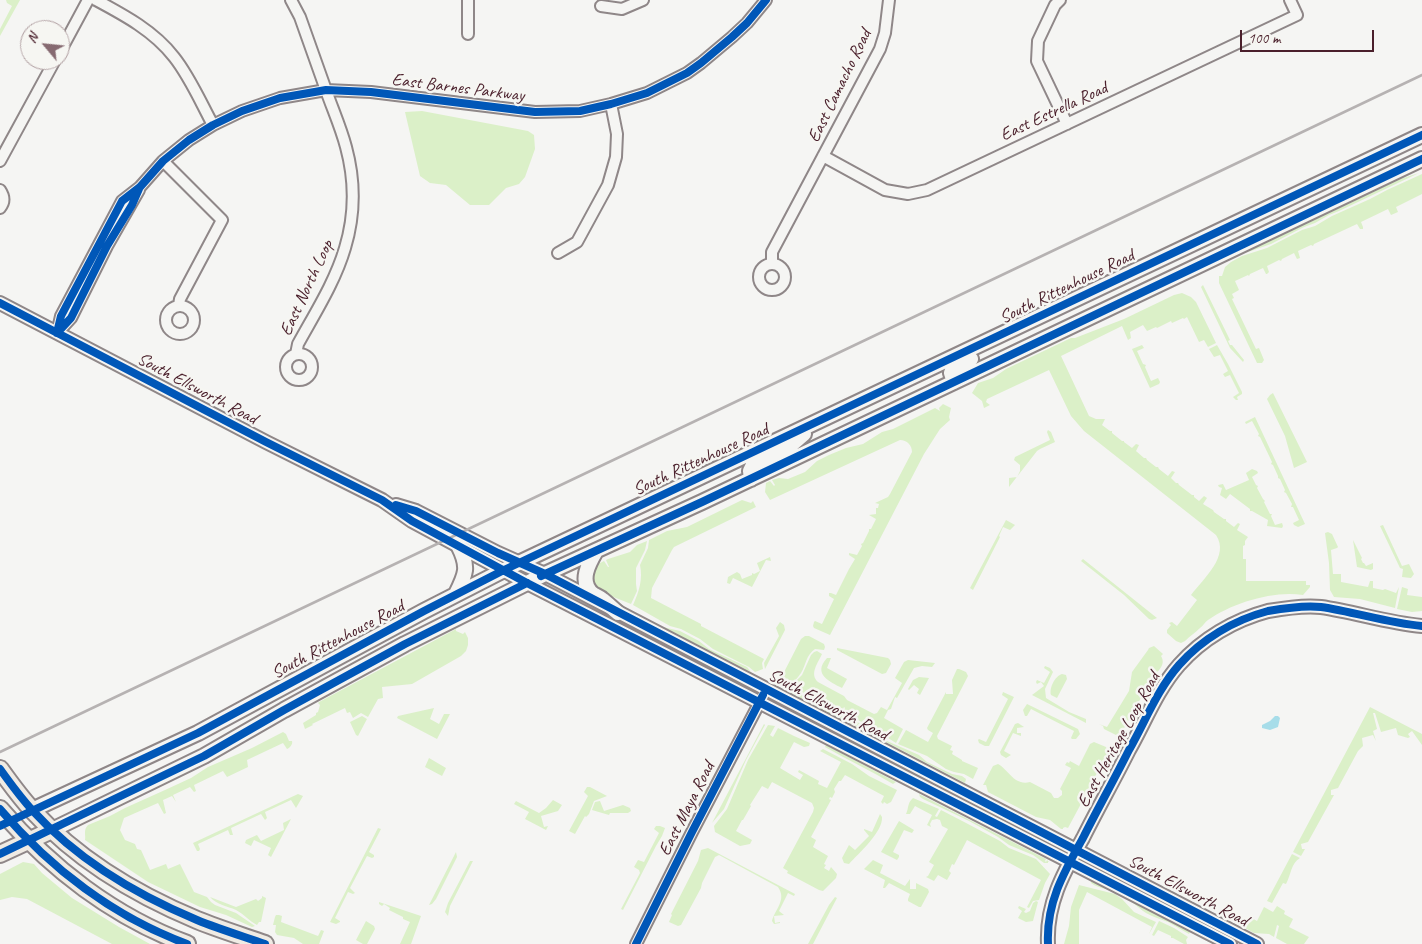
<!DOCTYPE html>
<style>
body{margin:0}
#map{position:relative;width:1422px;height:944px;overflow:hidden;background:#f5f5f3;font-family:Caveat,sans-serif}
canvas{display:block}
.north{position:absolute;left:20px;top:20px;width:50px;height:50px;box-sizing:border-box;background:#f6f6f2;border:1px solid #b1a0a2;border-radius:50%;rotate:298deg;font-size:14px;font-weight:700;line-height:20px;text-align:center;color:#4a1f2b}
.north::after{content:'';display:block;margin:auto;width:18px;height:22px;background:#866a71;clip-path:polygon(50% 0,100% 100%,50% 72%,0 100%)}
.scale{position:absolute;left:1240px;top:30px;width:134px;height:22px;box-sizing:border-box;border:2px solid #4a1f2b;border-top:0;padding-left:6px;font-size:15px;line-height:18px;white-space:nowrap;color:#4a1f2b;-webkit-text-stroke:4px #f6f6f2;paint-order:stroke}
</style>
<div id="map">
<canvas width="1422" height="944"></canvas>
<div class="north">N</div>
<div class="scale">100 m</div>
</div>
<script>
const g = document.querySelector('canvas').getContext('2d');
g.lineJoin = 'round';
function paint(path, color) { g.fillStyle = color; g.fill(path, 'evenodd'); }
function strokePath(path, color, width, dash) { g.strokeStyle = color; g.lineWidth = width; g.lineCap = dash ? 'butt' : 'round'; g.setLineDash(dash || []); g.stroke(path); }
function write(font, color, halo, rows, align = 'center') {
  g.font = font + ' Caveat,sans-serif'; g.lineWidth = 5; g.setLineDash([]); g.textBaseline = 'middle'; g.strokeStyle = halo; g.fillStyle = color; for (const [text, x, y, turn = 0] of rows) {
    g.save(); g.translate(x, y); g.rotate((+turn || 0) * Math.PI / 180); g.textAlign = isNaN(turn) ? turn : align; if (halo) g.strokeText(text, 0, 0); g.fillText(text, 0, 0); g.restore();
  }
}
paint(new Path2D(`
 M6 0H20L0 36V29L12 6 7 3Z
 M422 111 528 131 534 135 535 149 525 177 519 184 506 188 489 205H470L446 185 430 183 420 176 405 112Z
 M1419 173 1339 211 1329 215 1315 223 1304 227 1271 244 1245 253 1400 179Z
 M1422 174V194L1396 207 1398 212 1391 215 1388 209 1361 222 1363 227V229H1360L1357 224 1314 244 1313 246 1311 245 1298 251 1300 258 1297 259 1294 253 1282 259 1281 261 1279 260 1267 266 1269 272 1267 274H1266L1263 268 1250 274 1249 276 1248 275 1235 281 1239 290 1232 294 1234 298 1232 299 1256 349 1259 348 1264 360 1262 363H1257L1219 283V276H1222L1225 267 1231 262 1242 256 1267 248 1302 230 1315 226 1332 216 1370 199 1387 190Z
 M1203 285 1230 340 1228 341 1230 345H1232L1244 360 1243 362 1230 348 1201 287Z
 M1182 293 1191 297 1196 302 1216 343 1208 347 1204 340 1199 342 1187 317 1184 319 1183 318 1172 323 1171 321 1157 328 1156 327 1147 331 1143 325 1130 332 1131 338 1128 340 1122 326 1061 356 1089 416 1096 419H1105L1102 425 1110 431H1112V433L1122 441H1124V442L1132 448 1136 444 1139 445 1136 451 1144 458H1146L1147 460 1156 467H1158L1159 469 1168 476 1172 471 1175 472 1171 478 1176 483H1178L1179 485 1192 495H1194V497L1199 501 1204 496 1207 498 1203 504 1213 510 1214 512 1224 519H1226V521L1234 527 1238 523 1240 524 1237 530 1248 537 1245 541V545L1243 546V559H1246V581H1306V585H1310V587L1303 595C1274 590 1232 603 1208 620 1205 622 1203 626 1200 628 1195 633 1190 636 1185 641L1181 643 1176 641 1167 633V630L1171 625 1169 623 1172 622 1177 626 1197 600 1191 595C1204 578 1230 556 1216 535L1084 431 1071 416 1049 370 987 399 986 402 990 405 984 408 982 401 972 393 978 383 993 378 1006 369 1071 338H1075L1124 319 1174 295Z
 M1142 345 1144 348 1137 351 1143 364 1146 365 1145 367 1151 381 1158 378 1160 382 1159 384 1150 388 1132 349Z
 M1217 345 1228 364 1242 392V394L1237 397 1238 400H1236L1233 397 1239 393 1230 375 1225 377 1223 374 1228 371 1220 355 1214 357 1209 349Z
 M1273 393 1307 462 1294 468 1285 436 1267 399 1270 395Z
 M943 404 951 408 949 417 950 420 940 429 924 454 830 635 814 628 813 626 814 622 815 621 822 624 834 599 829 596V593H831L836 595 849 569 855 559 849 555V553L857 555 862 546 861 544 863 543 869 531V529H871L876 519 869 515 876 514V508H878L879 504 875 503 888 497 890 494 912 452C912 445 907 440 900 440L770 500 765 492 766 483 770 481 774 486 775 485 772 480 779 478 788 479 805 472 817 461 829 455 846 448 863 444 882 432 893 429 935 408 940 411 939 408Z
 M1255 417 1305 524 1298 527 1294 525 1293 523 1299 520 1293 507H1291L1292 504 1286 493 1284 492 1285 490 1280 479 1278 478V476L1273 465 1271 464 1272 462 1260 437 1258 436 1259 434 1252 421 1246 424 1245 422Z
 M1048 430 1051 432 1055 442 1040 449 1037 451 1009 487V478L1017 477 1020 471V465L1014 460 1015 457 1050 440 1047 432Z
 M1252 469 1257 471 1258 473 1252 477 1256 485 1258 486 1257 488 1263 499 1265 501 1264 502 1270 514H1272L1271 516 1275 525 1282 523 1283 526 1282 528 1267 526 1268 520 1252 511H1250V509L1230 494 1226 499 1220 495 1222 488 1219 487 1218 485 1223 484 1226 490 1249 480 1246 473Z
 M742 500 751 503 753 501 756 507 674 547 672 550 652 588 651 598 701 624V626L764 659 762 663 763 669 755 672 749 667 713 649 700 639 681 629 670 626 633 605C639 592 643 579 640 565L648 548 649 540 667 531 687 527Z
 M1006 520 1015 525 1010 530 1003 527 999 536 1000 537 973 590 970 588Z
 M1383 525 1402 566 1409 564 1414 574 1411 578 1402 577 1403 569 1400 568 1380 526Z
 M1328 532 1332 534 1338 547 1337 548 1331 550 1333 574H1341V582L1368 587 1370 581H1373V588L1383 590 1385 589 1396 593 1399 587 1395 608 1360 599 1334 597 1330 590 1329 563 1325 533Z
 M1353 540 1362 558 1361 559 1363 563H1364L1366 566 1373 563V569L1371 570 1357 567Z
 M647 541 645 550 636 568V584L637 591 631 604 606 594 599 591 596 587 593 581 595 569 598 564 604 561 608 567H609L606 560 608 559 630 552 637 545Z
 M770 557 771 561 766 560 752 587 733 578 730 584 727 583 728 577 737 572 740 574 742 579 752 575V573L754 574 760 571 757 563Z
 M1083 559 1157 618 1152 620 1149 619 1124 595 1081 561Z
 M1402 587 1408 589 1407 595 1422 597V611L1412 612 1397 609Z
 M780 622 784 625 785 630 765 669 764 663 779 636 776 628Z
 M663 627 680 631 699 641 709 649 747 667 751 672Z
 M456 629V631L463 634 465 632 468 638V645L466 651 461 656 412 684 382 687 383 698 378 699 368 717 361 713 353 718 350 712 347 713 345 708 312 724 313 725 305 729 303 723 316 715V713L318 712 320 705 318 703 319 702Z
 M805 636H809L824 644 825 647 824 650 815 649C806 655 806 665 801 673 797 679 792 683 789 689L785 687 781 678 801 639Z
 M1154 646 1163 654 1161 656C1167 666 1156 673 1149 679L1147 687 1122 732 1116 735 1104 729 1103 726 1099 724 1107 727 1129 691 1132 672 1148 650 1149 648Z
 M837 648 888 658 890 660 891 664 886 673 882 674 837 650Z
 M817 651 822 654C818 663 809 674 818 682L844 696 847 700 874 714 877 713 881 707 887 710 902 683 895 678 904 662 908 660 935 663 932 667 922 666 914 668 897 698 895 697 891 709 888 710 884 718 903 729 896 743C878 732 861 720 843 713L845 708 844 707 841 713 802 692 790 690 794 683 802 675 811 655 814 652Z
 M827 658H831L827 668 847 679 842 688C830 682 812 674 827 658Z
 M1045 666 1050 668 1053 672 1045 689 1046 698 1069 712 1086 719V723L1032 695 1044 686 1041 682 1037 684 1036 682 1037 680 1044 683 1050 672 1044 668Z
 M957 669H959L966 672 968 676 937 736 938 739 952 746 950 750 953 751 952 754 962 760V761L978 768 973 779 964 774 954 772 946 769 927 756 898 744 906 730 928 742 933 733 928 730 927 728 946 692V694H953L952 680Z
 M1062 674 1066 675 1067 679 1057 698 1051 695C1049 688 1055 676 1062 674Z
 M919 677 929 678 920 695 917 693 919 689 914 685 909 690 908 689 913 680Z
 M789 692C805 692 825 708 839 715L838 718Z
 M1003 692 1014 697 989 746H985L979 743 978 740 979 739 986 742 1008 699 1002 695Z
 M1027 704 1078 729 1080 734 1076 739H1072L1071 738 1074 731 1031 709 1027 716H1025L1023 710Z
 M1370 707 1422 734V745L1412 731 1408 734 1410 737 1408 738 1398 735 1396 728 1381 732 1375 713H1373L1377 729 1373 731 1376 741 1373 735 1362 738 1363 746 1358 751 1338 788 1331 790V795H1334L1308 842 1301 844 1302 849H1305L1301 856 1293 852Z
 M434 708 430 719 439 724 444 714H450L437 739 397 718 398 716Z
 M841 715 859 723 887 741 919 755 927 762 952 774 962 776 966 779 965 783 840 718Z
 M362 716 367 719 358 736 356 735 350 722Z
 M1018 723 1024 727 1017 728V733H1021V736L1013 733 1004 751 1011 755 1006 758 1001 755 1000 752 1015 724Z
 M764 724 765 725 746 760 724 809 712 823Z
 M768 725 775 726 770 735 773 737 778 728 794 736 810 743 809 746 804 747 794 742 780 768 800 780 803 775 798 772 799 770 819 781 818 784 827 788 841 762 820 751 823 749 852 764 869 776 897 790 891 802 887 804 884 802 883 804 881 802 884 796 845 775 841 781H839L834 789 835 792 832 798 830 797 829 799 831 800 811 837 816 840 813 847 828 856 824 864 826 865 824 868 829 871 831 867 837 874 836 878 823 891 819 890 787 873 788 871 783 868 813 812 814 808 812 803 772 782 768 789 762 786 750 805 751 806 743 820H742L736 831 752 840 750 844 740 846 715 832 714 826 727 809 748 760Z
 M283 732 286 734 289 741H292C293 744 290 748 287 749L283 743 247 760 248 767 227 777 223 771 194 785 196 791 194 792 190 787 173 795 176 802 172 796 163 800 166 813 164 814 158 803 124 818 120 830 125 840 135 844 137 849 141 850 150 870 166 864 168 869 180 864 194 892 207 897 211 902 215 905 236 913 255 926 252 927 226 915 200 907 148 882 85 840C86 835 83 830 88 825L110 816 125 808 165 790 191 778 208 767 252 748Z
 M1094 742 1106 747 1108 753 1084 797 1079 795 1078 796 1083 799V800L1068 828 1065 827 1063 828V829H1061L1050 820 1036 817 988 792 986 785H983L993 766 998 764C1009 770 1014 786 1030 782L1051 793 1054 798H1058L1062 795V791L1060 789 1071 768 1065 765 1067 762 1069 763 1070 761 1079 766 1090 744Z
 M826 745 896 782 893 784C871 771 848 760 825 747Z
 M429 758 446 768 442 776 425 767Z
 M587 787H590L607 796 594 801 589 814 586 817 585 816 575 834 569 831 588 796 584 792Z
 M298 794 303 796 296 808 291 800 265 812 267 818 265 820 261 814 231 828 233 835H230L228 830 198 844 200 849 199 851H197L193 843Z
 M919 794 1046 859 1045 861 1046 862 1047 860 1049 862H1048V863H1044L1033 855 1009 845 998 837 969 821 923 799 920 797Z
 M913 798 939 809 935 816 937 817 941 810 968 824 1000 841 1009 848 1036 859 1050 874 1045 883 1039 900 1033 901 1029 908 1027 907 1041 880 967 840 954 865 952 864 949 871 951 873 947 880 938 875 934 881 926 877 928 876 934 865 929 862 948 829 942 826 940 820 937 819 932 820 930 824 931 827 927 825 932 815 915 806 910 814H906C909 808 907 803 913 798Z
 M553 800 562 805 558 811 541 816 544 827 548 826 546 830 525 819 529 812 514 804 516 801 539 813 546 808Z
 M600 801 604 811 623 805 630 808 631 811 628 813H610L609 815 592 810 595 802Z
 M880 814 882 817C883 832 859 853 849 864L844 863 842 858 849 845 855 850 869 836 864 830V829L872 832Z
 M291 819 271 857 268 855 271 848 254 840 251 846 245 843 246 840 257 835 261 841 284 830 283 823Z
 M899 821 914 830 912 833 904 830 893 852 899 855V857L897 860 881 852Z
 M656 826H660L665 828 662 836 656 846 623 910 621 909 640 873 639 870 634 867 638 860 644 862 659 833 654 829Z
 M378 828 381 829 369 852 374 855V857L372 858 367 856 350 888 355 893 353 894 348 892 335 918 340 921V922L336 924 330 922Z
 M708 848 795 894 794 896 788 893 779 911 784 915 774 916 775 923 780 922V923L774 924 772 921C775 909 787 900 778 887L719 855 715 857 702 883 701 888 681 925 678 926 669 922 672 915 671 914 698 861 701 850Z
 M456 852 457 857 436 899 432 904 429 905Z
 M1292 854 1300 858C1291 863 1291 875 1286 884L1283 883 1272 903 1267 901Z
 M873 860 883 865 880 873 905 886 910 879V889H916V883L928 889 929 892 921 907H919L908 901V899L910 894 889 883 885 888H883L885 880 864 869Z
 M470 861H473L450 906 448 916 445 912 448 903Z
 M23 862 34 864 42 873 72 898 119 927 150 944H112L27 899 12 897 0 900V874Z
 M1092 877 1192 929 1189 934C1182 930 1175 926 1168 922 1161 919 1153 917 1146 913 1137 907 1130 899 1121 894 1111 888 1100 890 1091 883Z
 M1079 885 1115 894 1122 899 1134 912 1156 922 1149 934 1152 927 1087 892 1079 910V944H1064L1069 926 1071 907Z
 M262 896 266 898 261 922H259L257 925C249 921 244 914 236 910 227 906 217 905 210 897L236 907 256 899 258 901 262 898Z
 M835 897 837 898 813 944H808L829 905Z
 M1036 901 1038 902 1033 921 1026 922 1018 918 1022 911 1018 908 1019 906 1026 909 1024 912 1026 913 1030 911 1033 903Z
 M379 902 421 916 411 944H400L410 922 403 919V917L389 910 390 908 384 904 382 906 379 904Z
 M1277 906 1285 911 1284 914 1293 919 1289 927 1309 937 1304 944H1287L1276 938 1279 926 1277 925 1274 937 1269 934 1254 933 1245 928 1247 923 1248 916 1257 921 1264 907 1273 912Z
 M276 915H279L282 916 281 922 318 936 321 930 324 931 319 944H303L294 938 277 935 275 932 276 925H273L275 917Z
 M366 921 374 926 375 929 367 944H363L356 940Z
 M1159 921 1174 928 1188 937 1186 940 1187 944H1184L1173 938H1171V936L1158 930 1154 936 1152 935Z`), '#dbf0c8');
paint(new Path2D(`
 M1275 716H1278L1280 718 1278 727 1270 730 1262 728V725L1270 721Z`), '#a7dde9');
const minor = new Path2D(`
 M96 0C124 15 154 31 174 57 190 77 201 103 213 125
 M291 0 300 17C309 42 318 67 327 93 333 110 341 128 346 147 355 180 355 215 345 248 335 282 315 313 298 344L296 354
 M468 0V34
 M1060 0 1055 5 1038 41 1037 61 1067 124
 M601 6 622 9 643 0
 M60 52 88 0
 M823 156 885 190 908 194 927 190 1297 15 1290 0
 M0 161 55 60
 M163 161 222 220 180 299 179 305
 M0 190C4 196 5 202 0 208
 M558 253 577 242 608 185 616 157 617 134 611 104
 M772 264V252L880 49 885 33 889 0
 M759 277a13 13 0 1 1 26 0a13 13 0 1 1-26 0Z
 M166 320a14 14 0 1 1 28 0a14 14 0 1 1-28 0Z
 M59 331 71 318 107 246 139 190
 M57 333 61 316 122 201 140 187 163 161 189 140 213 125 242 111 280 98 326 90 371 92 535 112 580 111 611 104 647 93 687 73 701 63 732 37 747 23 766 0
 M286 367a13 13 0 1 1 26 0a13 13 0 1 1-26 0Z
 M636 944 692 832 763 696`);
const tertiary = new Path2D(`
 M0 303 266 442 382 500 412 521 527 583 1230 944
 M396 505 416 511 498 553 545 574C781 699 1020 820 1257 944
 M1048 944C1046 903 1064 872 1083 838 1098 808 1114 780 1129 750 1145 722 1157 690 1179 665 1202 639 1234 620 1268 611 1285 608 1305 605 1321 607 1355 612 1388 623 1422 626`);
const secondary = new Path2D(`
 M954 382 951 373 953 369 971 359
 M751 479 750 471 753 465 790 446 804 434
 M596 551C589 563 578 582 593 594 596 596 600 597 603 600 608 604 613 609 618 613
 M456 594C466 574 469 567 459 547
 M32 810 198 733 424 611 504 570 1422 135
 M52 830 204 756 284 710 405 644 545 574 702 502 1422 159`);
const primary = new Path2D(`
 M0 769C10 783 21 798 33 811 77 859 137 895 197 920 219 929 242 936 265 944
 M0 809C50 868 114 917 187 944
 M0 854 52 830`);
strokePath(minor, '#8f8788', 14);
strokePath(tertiary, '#8f8788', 16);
strokePath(secondary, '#8f8788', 18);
strokePath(primary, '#8f8788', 20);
strokePath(minor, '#f5f5f3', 10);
strokePath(tertiary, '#f5f5f3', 12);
strokePath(secondary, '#f5f5f3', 14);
strokePath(primary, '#efebe4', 16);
strokePath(new Path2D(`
 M0 752 1422 75`), '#b6b2b2', 2.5);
strokePath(new Path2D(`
 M0 303 266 442 382 500 412 521 527 583 1230 944
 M58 332 71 318 107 246 132 205 139 189
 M57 333 61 316 122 201 140 187 163 161 189 140 213 125 242 111 280 98 326 90 371 92 535 112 580 111 611 104 647 93 687 73 701 63 732 37 747 23 766 0
 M396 505 416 511 498 553 545 574C781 699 1020 820 1257 944
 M541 576 702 502 1422 159
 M0 769C10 783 21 798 33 811 77 859 137 895 197 920 219 929 242 936 265 944
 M0 809C50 868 114 917 187 944
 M0 826 198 733 424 611 504 570 1422 135
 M0 854 204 756 284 710 405 644 527 583
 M636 944 692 832 763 695
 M1048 944C1046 903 1064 872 1083 838 1098 808 1114 780 1129 750 1145 722 1157 690 1179 665 1202 639 1234 620 1268 611 1285 608 1305 605 1321 607 1355 612 1388 623 1422 626`), '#0057b8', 8);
write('18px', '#4a1f2b', '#f6f6f2', [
 ["East Camacho Road",840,86,-64],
 ["East Barnes Parkway",458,88,7],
 ["East Estrella Road",1054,112,-25],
 ["South Rittenhouse Road",1067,287,-26],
 ["East North Loop",307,288,-65],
 ["South Ellsworth Road",197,389,28],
 ["South Rittenhouse Road",701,460,-25],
 ["South Rittenhouse Road",338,640,-28],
 ["South Ellsworth Road",828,705,28],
 ["East Heritage Loop Road",1119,740,-61],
 ["East Maya Road",687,809,-63],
 ["South Ellsworth Road",1188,891,28]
]);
</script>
